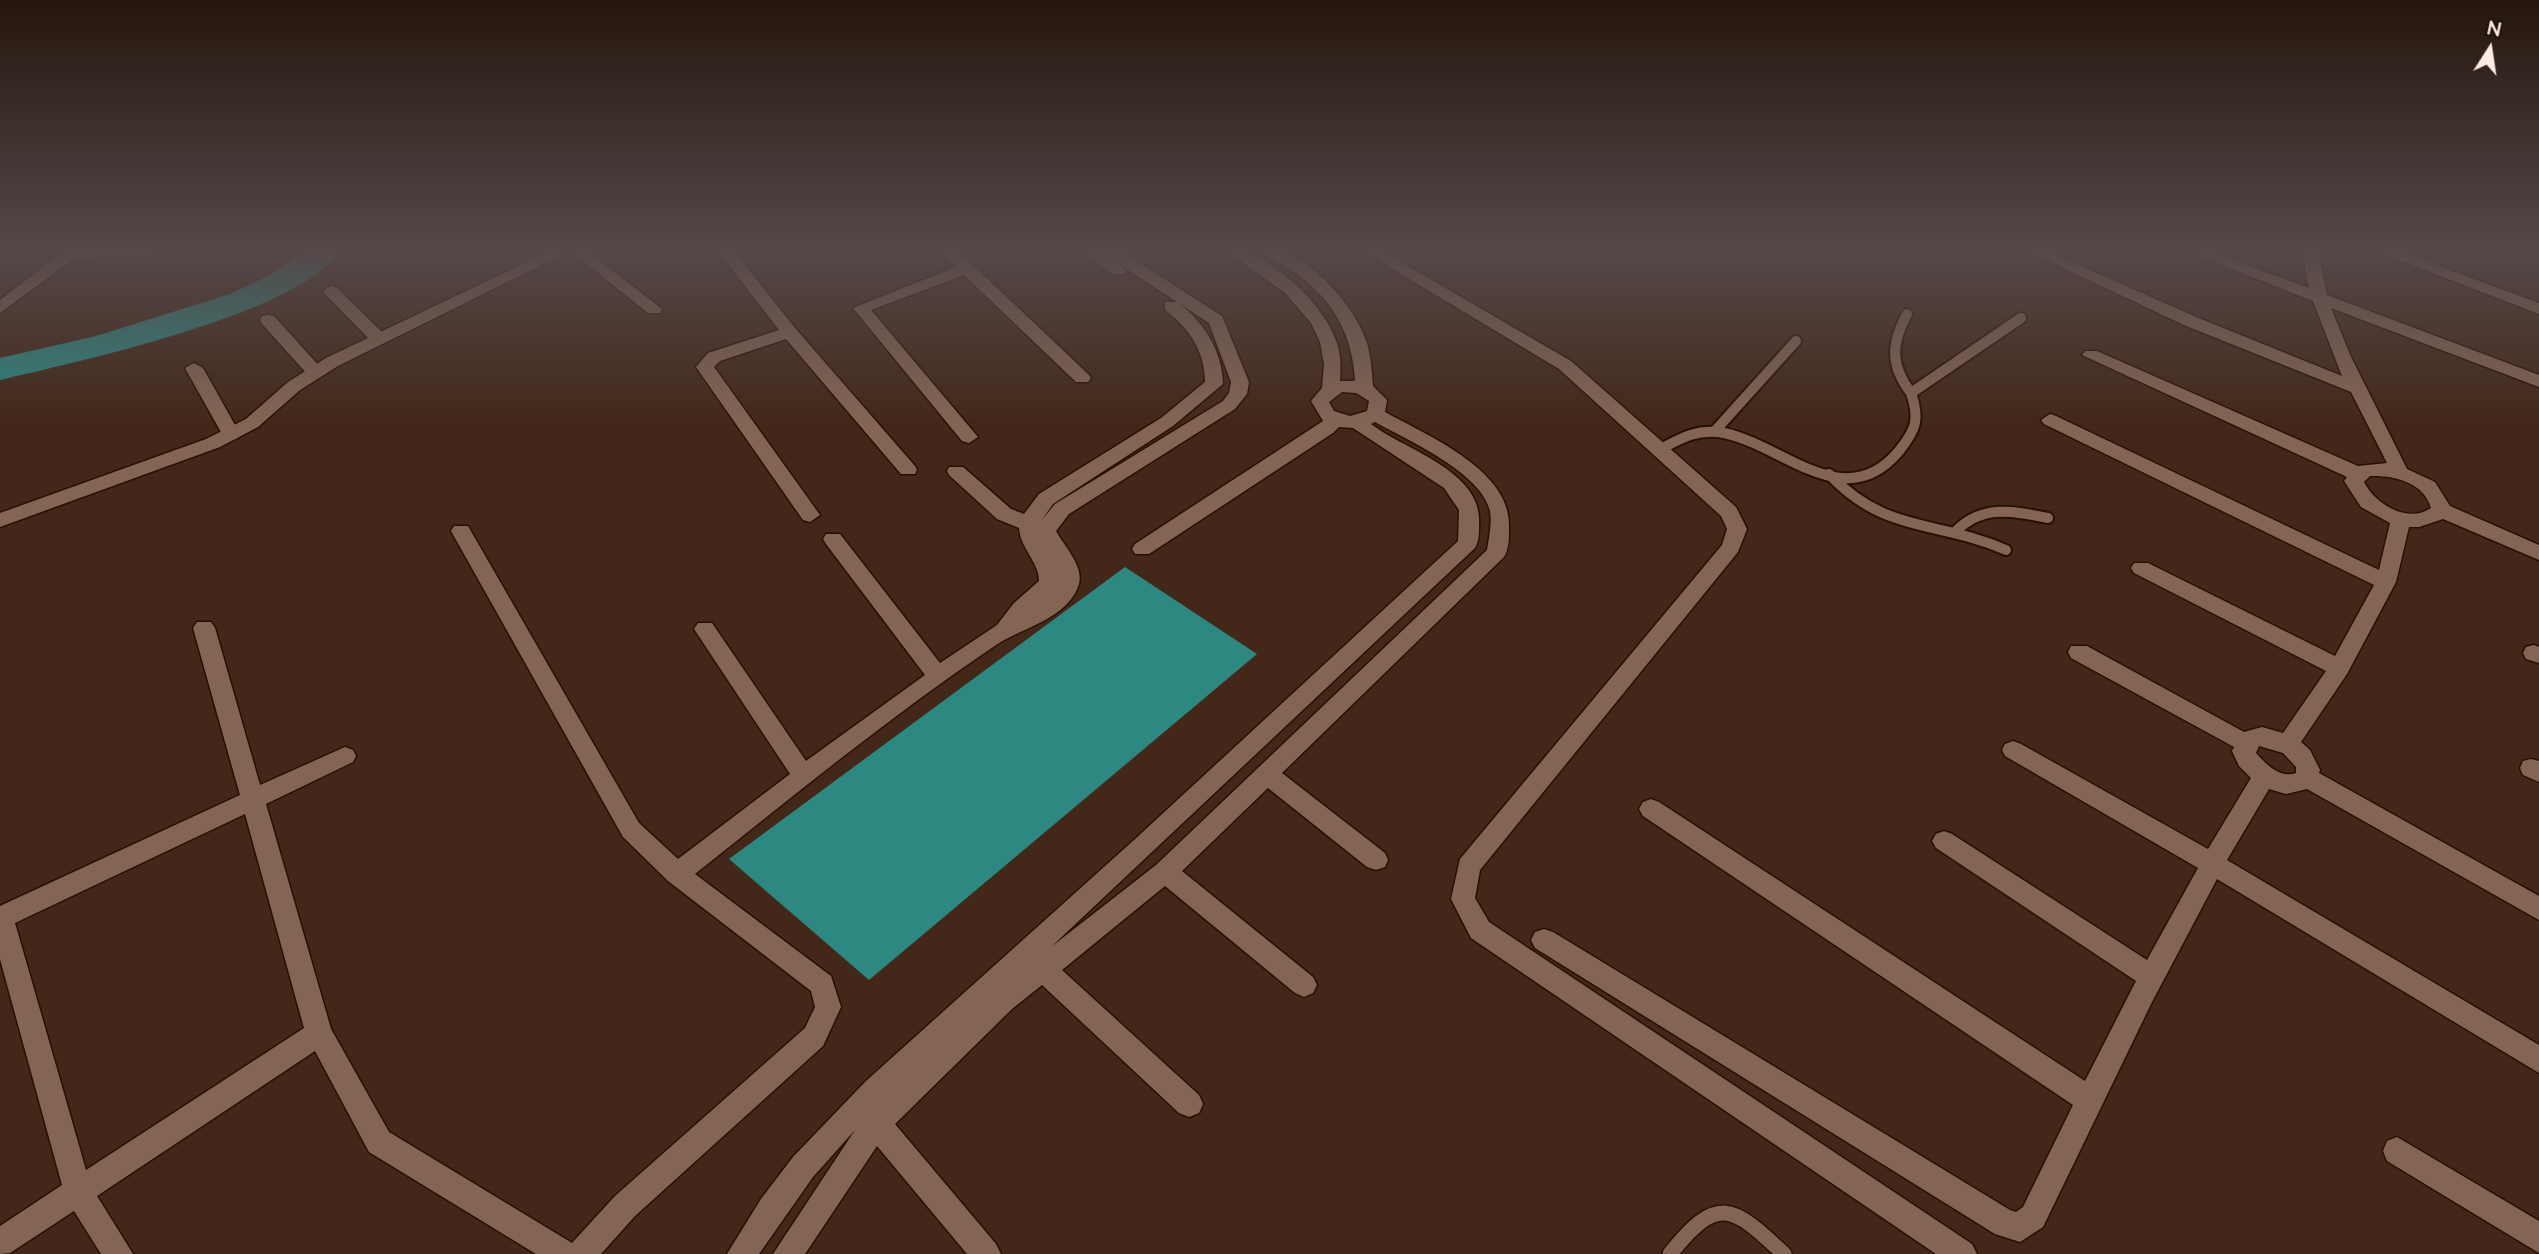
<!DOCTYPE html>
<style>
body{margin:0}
#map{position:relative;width:2539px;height:1254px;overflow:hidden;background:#432819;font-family:Mulish,sans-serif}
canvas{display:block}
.north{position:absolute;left:2455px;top:14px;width:70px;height:70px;-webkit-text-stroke:5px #21150e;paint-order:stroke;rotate:12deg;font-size:19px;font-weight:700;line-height:28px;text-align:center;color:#feece2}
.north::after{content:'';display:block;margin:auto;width:24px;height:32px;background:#feece2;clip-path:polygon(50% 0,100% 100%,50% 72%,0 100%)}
</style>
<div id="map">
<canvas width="2539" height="1254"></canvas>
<div class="north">N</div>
</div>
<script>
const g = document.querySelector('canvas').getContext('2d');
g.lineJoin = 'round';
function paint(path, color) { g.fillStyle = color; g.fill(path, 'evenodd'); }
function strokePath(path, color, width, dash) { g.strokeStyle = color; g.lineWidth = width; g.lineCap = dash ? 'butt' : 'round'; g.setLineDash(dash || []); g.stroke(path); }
paint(new Path2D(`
 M1125 567 1257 654 869 980 729 859Z`), '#2b8981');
paint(new Path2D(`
 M306 250H342C297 315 79 361 0 380V358L96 336 230 294 270 275Z`), '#2b8981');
const laneFar1 = new Path2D(`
 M1907 314C1891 344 1890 365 1911 393
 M1714 432 1796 341
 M1659 450C1681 438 1698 428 1724 433 1785 446 1845 516 1899 451 1916 430 1920 419 1911 393L2021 318
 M1829 474C1885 534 1937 520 2006 550
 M1956 531C1983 504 2014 511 2048 518`);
const lane = new Path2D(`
 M1670 1254C1718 1194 1732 1205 1784 1254`);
const street = new Path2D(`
 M65 250H163L155 255 75 258 0 313V300Z
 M569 250H586L662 309 660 313H648Z
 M717 250H733L795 328 915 466 917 470 915 474H901L786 339 720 361 714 367 820 515 810 522 803 520 696 367 708 353 779 330Z
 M940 250H957L1088 374 1091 378 1088 382H1076L964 275 871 310 978 437 969 443 962 441 853 308 956 267Z
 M1082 250H1119L1222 316 1249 382 1247 394 1235 409 1069 514 1056 531C1064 546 1084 566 1079 584 1068 619 1023 627 996 645 892 715 793 796 695 874L831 976 841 1007 823 1046 635 1216 601 1254H536L369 1152 315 1051 97 1196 133 1254H101L74 1211 10 1253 0 1254V1226L62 1185 0 959V906L240 795 193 628 197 622H211L215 628 260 785 345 747 353 750 356 756 353 762 266 804 331 1029 389 1132 572 1243 615 1196 805 1028 815 1007 811 991 668 881 623 837 451 531 454 526H468L639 823 678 859 790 774 698 635 694 629 698 623H712L806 761 925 675 826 544 823 539 826 534H840L940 663 997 625 1014 603 1039 581C1039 562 1020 548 1019 528L997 519 949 475 947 471 949 467H963L1011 509 1024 514 1039 494 1161 418 1205 382C1205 351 1189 328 1165 310V302H1177C1204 322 1222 350 1223 384L1173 426 1053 504 1041 521 1055 504 1223 401 1229 393 1231 382 1209 323 1115 261 1126 271 1124 274H1112ZM245 814 304 1028 86 1170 15 923Z
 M1225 250C1265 247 1326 305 1337 343 1341 355 1341 368 1340 381H1355C1353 337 1334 301 1298 275 1286 267 1271 260 1262 250 1304 246 1355 305 1367 343 1371 357 1372 372 1373 386L1387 400 1385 412C1428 436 1514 471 1509 530 1509 539 1509 549 1504 557L1282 773 1385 853 1388 860 1385 867 1376 870 1367 867 1268 788 1182 871 1313 977 1317 985 1313 993 1304 997 1295 993 1165 886 1062 970 1199 1095 1203 1104 1199 1113 1189 1117 1179 1113 1042 985 1012 1009 895 1124 996 1244 1001 1254H967L877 1146 805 1254H773L855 1130 813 1177 759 1254H727L761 1199 793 1157 866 1081 1134 840 1458 541 1459 510 1444 488 1353 428 1339 427 1333 433 1149 554H1135L1132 549 1135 544 1323 421 1311 401 1322 388 1324 364 1320 342 1311 323 1285 293ZM1342 392 1356 393 1369 401 1367 411 1350 416 1334 411 1329 402ZM1375 422C1407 440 1481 472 1490 511 1492 523 1489 538 1487 550L1156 865 1051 947 1475 548C1479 541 1479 534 1479 527 1485 471 1406 451 1371 424Z
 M1361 250H1380L1571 361 1736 507 1747 529 1738 552 1480 870 1475 898 1489 922 1972 1244 1977 1254H1936L1471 938 1451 899 1460 859 1722 545 1727 529 1721 516 1559 369Z
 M2025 250H2045L2196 317 2342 376 2313 301 2184 250H2205L2309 288 2302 250H2318L2327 295 2539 375V387L2331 308 2351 357 2407 469 2435 482 2450 506 2539 545V560L2443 519 2419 527H2409L2396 582 2347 674 2301 742 2310 750 2320 770 2319 773 2539 896V920L2307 789 2286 794 2269 789 2227 860 2539 1045V1073L2217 879 2152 1002 2043 1227 2020 1242 1995 1234 1535 948 1531 940 1535 932 1544 929 1553 932 2010 1210 2016 1212 2023 1207 2073 1105 1643 816 1639 809 1643 802 1651 799 1659 802 2085 1081 2136 981 1936 848 1932 841 1936 834 1944 831 1952 834 2147 960 2198 868 2005 756 2002 750 2005 744 2013 741 2021 744 2208 849 2251 778 2239 766 2232 751 2234 747 2071 658 2068 652 2071 646H2087L2244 732 2262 727 2283 733 2326 671 2134 573 2131 568 2134 563H2148L2335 656 2374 585 2044 424 2041 420 2050 414 2056 416 2379 570 2390 523 2361 507 2344 481 2347 477 2082 355 2085 351H2097L2358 466 2387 463 2351 392 2184 325ZM2370 476C2393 475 2424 482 2431 508 2408 524 2375 504 2364 482ZM2259 746 2283 753 2296 767V773C2280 779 2266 764 2256 753Z
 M2373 250H2395L2539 303V314Z
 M331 286 337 288 384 334 387 338 384 342H372L325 294 323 291Z
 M268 315 274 316 321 368 324 372 321 376H309L262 324 260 320 262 316Z
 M194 363 203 368 240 434 238 438 231 440 222 434 185 368Z
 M2534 645 2539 647V663L2526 659 2523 653 2526 647Z
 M2531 759 2539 761V782L2523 775 2520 768 2523 761Z
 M2397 1137 2539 1221V1253L2387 1161 2383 1151 2387 1141Z`);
const secondary = new Path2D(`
 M552 250H572L338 366 300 390 258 427 220 447 0 527V513L206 439 246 419 288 382 326 358Z`);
strokePath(laneFar1, '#281003', 14);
strokePath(lane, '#281003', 18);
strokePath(street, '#281003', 3);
strokePath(secondary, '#281003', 3);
strokePath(laneFar1, '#846554', 10);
strokePath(lane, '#846554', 15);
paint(street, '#846554');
paint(secondary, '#846554');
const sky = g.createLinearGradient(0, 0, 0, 425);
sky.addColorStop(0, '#25160e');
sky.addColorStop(0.59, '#554849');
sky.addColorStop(1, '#55484900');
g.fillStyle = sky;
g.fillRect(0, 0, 2539, 425);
</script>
